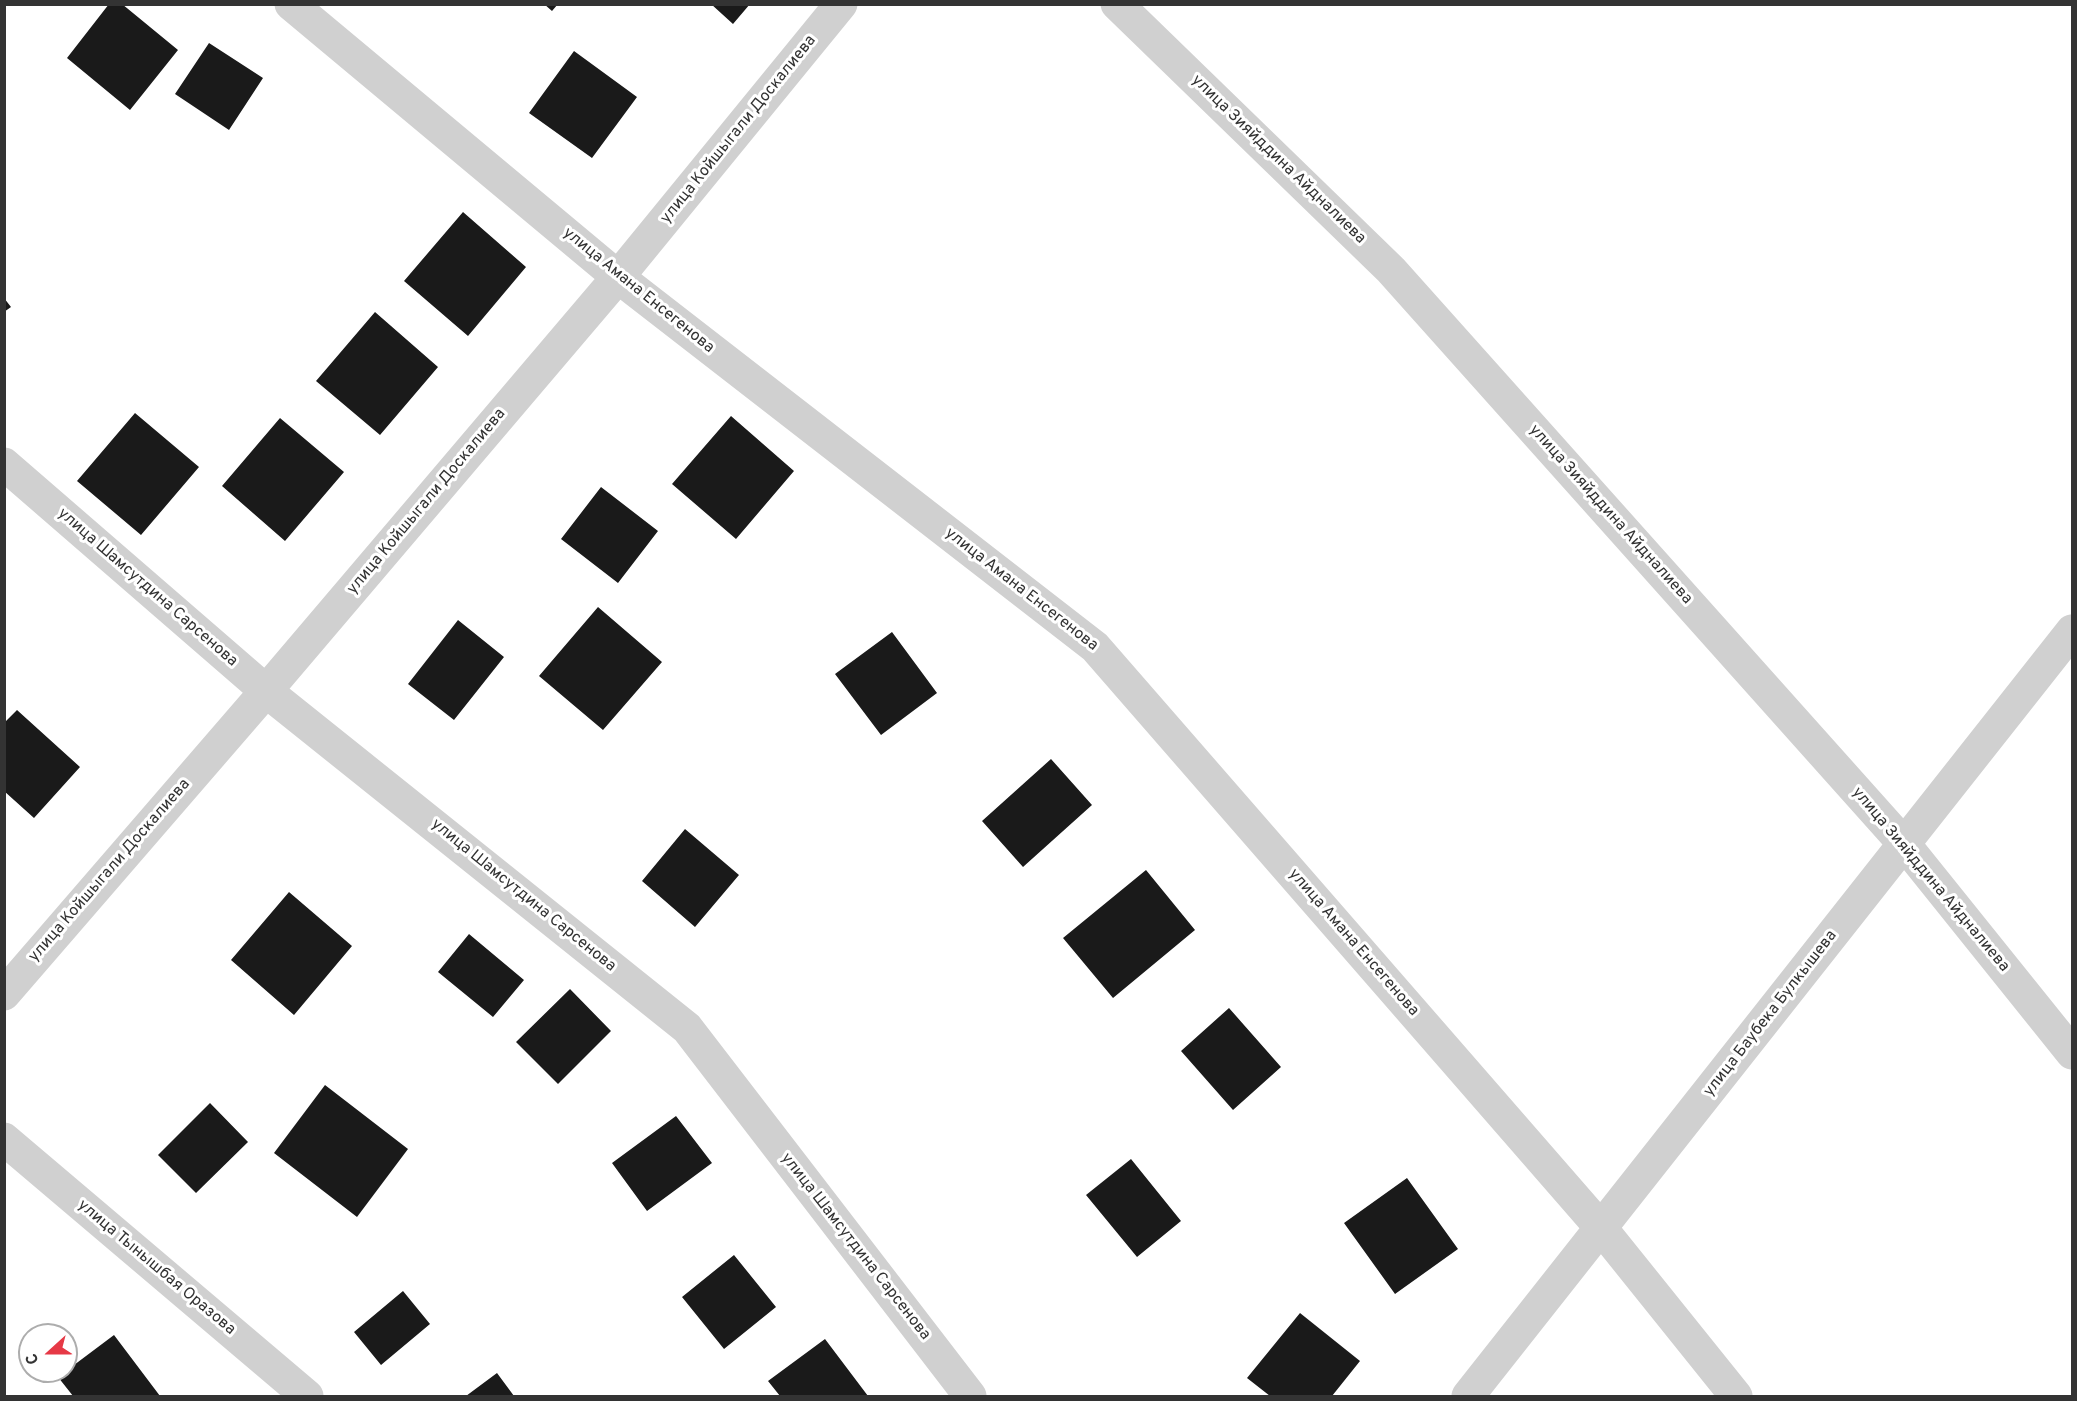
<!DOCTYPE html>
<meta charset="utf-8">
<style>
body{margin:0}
#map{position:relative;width:2077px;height:1401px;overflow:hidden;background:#fff;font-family:Overpass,sans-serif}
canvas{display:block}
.frame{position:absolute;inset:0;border:6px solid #333;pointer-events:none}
.north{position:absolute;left:18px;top:1323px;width:60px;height:60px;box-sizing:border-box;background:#fff;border:2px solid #adadad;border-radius:50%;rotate:249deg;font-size:16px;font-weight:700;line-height:24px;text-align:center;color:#333}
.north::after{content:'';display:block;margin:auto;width:21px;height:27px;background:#e63946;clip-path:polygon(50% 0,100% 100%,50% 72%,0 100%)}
</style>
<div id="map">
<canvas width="2077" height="1401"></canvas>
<div class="frame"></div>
<div class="north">С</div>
</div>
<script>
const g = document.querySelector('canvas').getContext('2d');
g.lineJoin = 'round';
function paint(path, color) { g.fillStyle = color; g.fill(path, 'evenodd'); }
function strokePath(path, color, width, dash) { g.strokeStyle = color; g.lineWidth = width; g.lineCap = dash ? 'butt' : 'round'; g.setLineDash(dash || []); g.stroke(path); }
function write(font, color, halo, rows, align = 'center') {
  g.font = font + ' Overpass,sans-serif'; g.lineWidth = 6; g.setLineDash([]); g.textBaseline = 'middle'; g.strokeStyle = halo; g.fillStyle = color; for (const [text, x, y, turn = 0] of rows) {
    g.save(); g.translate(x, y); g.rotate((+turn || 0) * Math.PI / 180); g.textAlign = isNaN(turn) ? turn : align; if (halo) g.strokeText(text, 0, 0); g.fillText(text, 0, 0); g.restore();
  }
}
paint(new Path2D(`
 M109 4H122L178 50 130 110 67 58Z
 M544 4H558L552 11Z
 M711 4H750L733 24Z
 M209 43 263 78 229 130 175 94Z
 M574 51 637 97 592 158 529 113Z
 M463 212 526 267 468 336 404 281Z
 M4 298 11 307 4 312Z
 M375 312 438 367 380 435 316 381Z
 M135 413 199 467 141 535 77 481Z
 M731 416 794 471 736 539 672 484Z
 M280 418 344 472 285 541 222 486Z
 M601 487 658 531 618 583 561 539Z
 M598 607 662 662 603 730 539 676Z
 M458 620 504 657 454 720 408 684Z
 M892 632 937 693 881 735 835 674Z
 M17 710 80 767 34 818 4 791V723Z
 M1051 759 1092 805 1023 867 982 821Z
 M685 829 739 875 695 927 642 881Z
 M1146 870 1195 930 1113 998 1063 938Z
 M289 892 352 946 294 1015 231 960Z
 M469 934 524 980 493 1017 438 972Z
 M570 989 611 1031 558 1084 516 1042Z
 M1229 1008 1281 1067 1233 1110 1181 1051Z
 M325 1085 408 1149 357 1217 274 1153Z
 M210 1103 248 1142 196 1193 158 1155Z
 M676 1116 712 1163 647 1211 612 1163Z
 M1131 1159 1181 1221 1137 1257 1086 1195Z
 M1407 1178 1458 1249 1395 1294 1344 1223Z
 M734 1255 776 1307 724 1349 682 1297Z
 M403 1291 430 1324 381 1365 354 1332Z
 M1300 1313 1360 1361 1332 1396H1270L1247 1378Z
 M114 1335 160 1396H73L58 1377Z
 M825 1339 868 1396H780L768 1381Z
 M497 1373 514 1396H466Z`), '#1a1a1a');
strokePath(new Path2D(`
 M291 4 618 277 1095 647 1601 1228 1736 1396
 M1117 4 1391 270 1905 845 2072 1053
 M4 464 266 691 687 1028 970 1396
 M4 994 266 691 618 277 841 4
 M4 1139 307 1396
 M1468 1396 2072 631`), '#d0d0d0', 33);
write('16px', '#333', '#fff', [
 ["улица Койшыгали Доскалиева",739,130,-51],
 ["улица Зияйддина Айдналиева",1278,160,44],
 ["улица Амана Енсегенова",638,291,39],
 ["улица Койшыгали Доскалиева",427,502,-50],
 ["улица Зияйддина Айдналиева",1610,515,48],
 ["улица Шамсутдина Сарсенова",147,588,41],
 ["улица Амана Енсегенова",1021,590,38],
 ["улица Койшыгали Доскалиева",110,871,-49],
 ["улица Зияйддина Айдналиева",1930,880,50],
 ["улица Шамсутдина Сарсенова",523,896,39],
 ["улица Амана Енсегенова",1353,943,49],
 ["улица Баубека Булкышева",1771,1014,-52],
 ["улица Шамсутдина Сарсенова",855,1247,52],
 ["улица Тынышбая Оразова",156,1268,40]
]);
</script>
